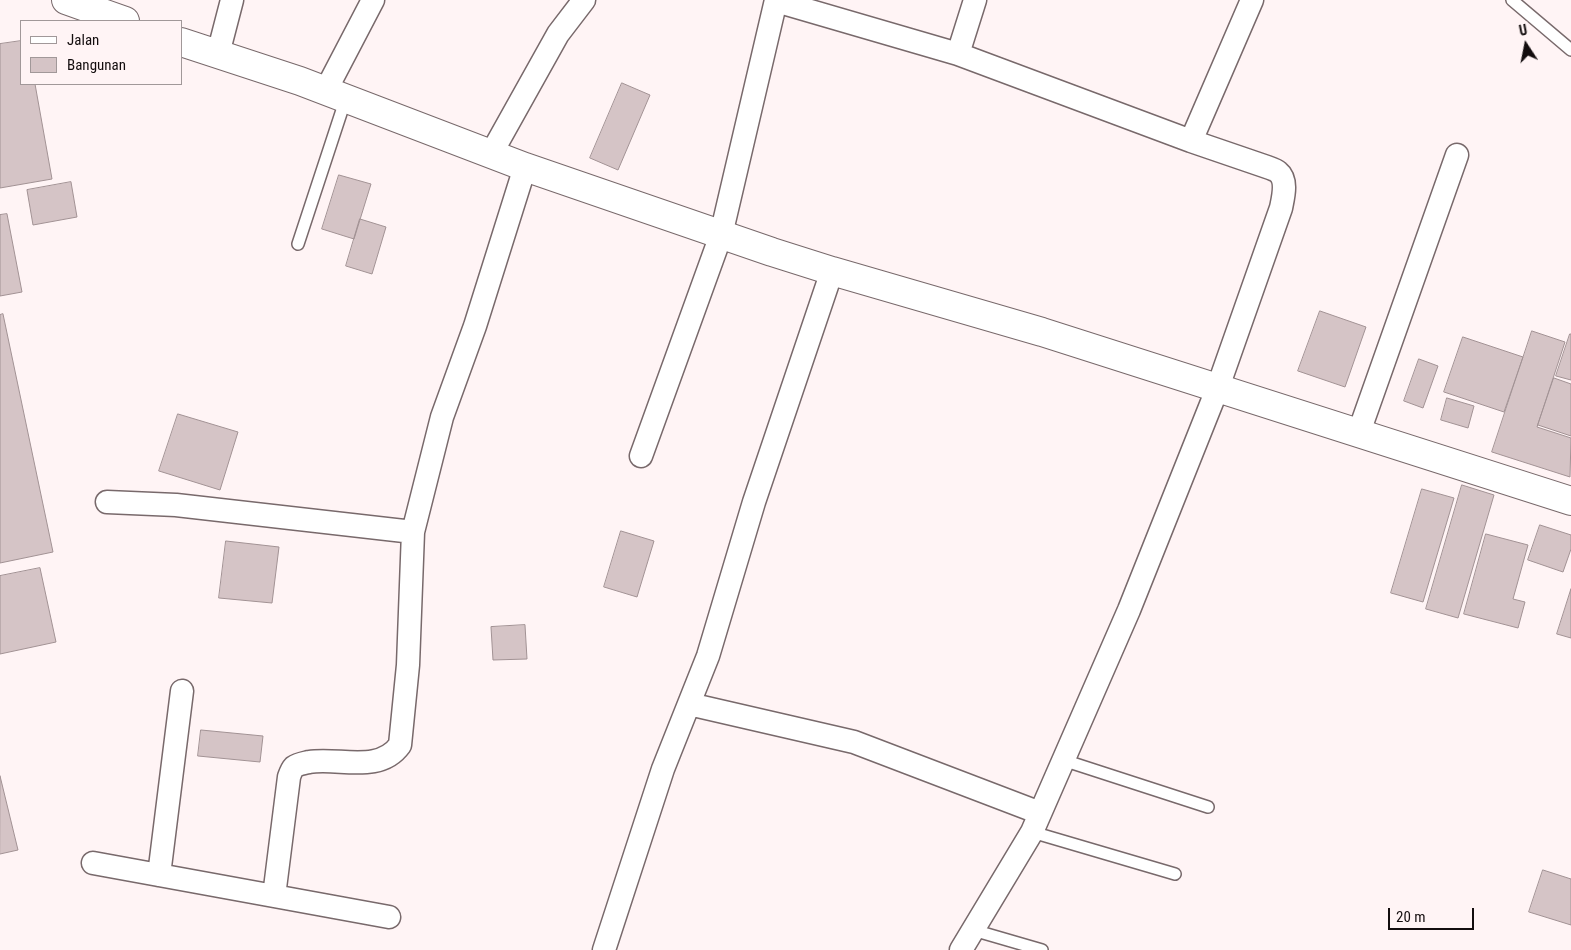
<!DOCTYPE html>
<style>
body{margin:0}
#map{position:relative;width:1571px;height:950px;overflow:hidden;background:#fff4f5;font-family:"Roboto Condensed",sans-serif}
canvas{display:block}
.legend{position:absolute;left:20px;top:20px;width:162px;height:65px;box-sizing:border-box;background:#fff4f5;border:1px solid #a19899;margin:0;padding:6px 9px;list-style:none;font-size:15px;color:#130d0e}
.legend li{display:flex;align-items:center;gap:10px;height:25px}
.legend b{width:25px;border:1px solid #a19899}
.north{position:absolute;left:1501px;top:20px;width:50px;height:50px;-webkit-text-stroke:4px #fff4f5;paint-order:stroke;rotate:349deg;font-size:14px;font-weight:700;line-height:20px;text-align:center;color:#130d0e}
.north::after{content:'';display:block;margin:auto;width:18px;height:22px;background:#130d0e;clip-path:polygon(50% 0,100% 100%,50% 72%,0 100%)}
.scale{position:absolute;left:1388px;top:908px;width:86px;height:22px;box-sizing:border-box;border:2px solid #130d0e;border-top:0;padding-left:6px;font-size:15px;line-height:18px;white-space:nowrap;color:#130d0e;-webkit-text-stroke:4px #fff4f5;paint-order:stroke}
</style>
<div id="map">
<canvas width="1571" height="950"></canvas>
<ul class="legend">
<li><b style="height:6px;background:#fff"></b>Jalan</li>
<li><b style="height:14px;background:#d5c4c6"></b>Bangunan</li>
</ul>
<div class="north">U</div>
<div class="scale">20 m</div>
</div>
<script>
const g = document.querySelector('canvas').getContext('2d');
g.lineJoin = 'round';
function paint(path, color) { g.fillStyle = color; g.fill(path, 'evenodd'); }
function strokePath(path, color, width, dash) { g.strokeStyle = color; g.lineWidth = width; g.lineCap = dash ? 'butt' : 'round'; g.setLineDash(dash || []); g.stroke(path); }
const building = new Path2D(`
 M21 41V84H35L52 179 0 188V44Z
 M622 83 650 95 618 170 590 158Z
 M339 175 371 184 354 239 322 229Z
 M71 182 77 217 33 225 27 190Z
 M7 214 22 292 0 296V215Z
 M360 219 386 227 372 274 346 266Z
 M1320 311 1366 327 1345 387 1298 371Z
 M3 314 53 552 0 563V315Z
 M1532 331 1565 342 1537 427 1571 438 1570 477 1492 452Z
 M1570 334H1571V380L1556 376Z
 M1463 337 1523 357 1504 412 1444 392Z
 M1419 359 1438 366 1423 408 1404 401Z
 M1554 378 1571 384V436L1538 425Z
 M1447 398 1474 406 1468 428 1441 420Z
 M178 414 238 432 220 490 159 471Z
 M1462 485 1494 495 1458 618 1426 609Z
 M1422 489 1454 498 1423 602 1391 593Z
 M1540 525 1571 535V549L1563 572 1528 560Z
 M621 531 654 541 637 597 604 587Z
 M1486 534 1528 545 1513 599 1525 602 1518 628 1464 614Z
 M226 541 279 547 272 603 219 598Z
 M40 568 56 642 0 654V576Z
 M1571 589V638L1557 634Z
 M525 625 527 659 493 660 491 627Z
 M201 730 263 736 260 762 198 756Z
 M0 776 18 850 0 854Z
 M1543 870 1571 879V925L1529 912Z`);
paint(building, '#d5c4c6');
strokePath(building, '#a29294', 1);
const service = new Path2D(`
 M1512 0 1571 50
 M298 244 346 98
 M1063 760 1208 807
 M1032 832 1175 874
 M973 930 1042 950`);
const minor = new Path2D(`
 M776 1 958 54 975 0
 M218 54 232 0
 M958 54 1191 141 1267 167C1270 168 1276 170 1278 172 1288 180 1283 198 1281 208L1218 387 1129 610 1032 832 961 950
 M326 90 373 0
 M1191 141 1252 0
 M491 154 558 34 584 0
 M1359 432 1457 155
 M641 456 721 235 776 0
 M107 502 176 505 413 532
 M689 704 854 742 1040 813
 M93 863 274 896 289 777C290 774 292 769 294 767 298 764 305 763 309 762 339 757 379 774 400 745L408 665 413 532 442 417 475 326 525 167
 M159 875 182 691
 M274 896 389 917
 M604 950 663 769 708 656 754 502 832 271`);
const tertiary = new Path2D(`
 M66 0 125 21
 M181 42 300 81 525 167 772 252 832 271 1042 332 1571 501`);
strokePath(service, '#78696b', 14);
strokePath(minor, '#78696b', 25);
strokePath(tertiary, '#78696b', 30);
strokePath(service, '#fff', 11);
strokePath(minor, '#fff', 22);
strokePath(tertiary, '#fff', 28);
</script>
